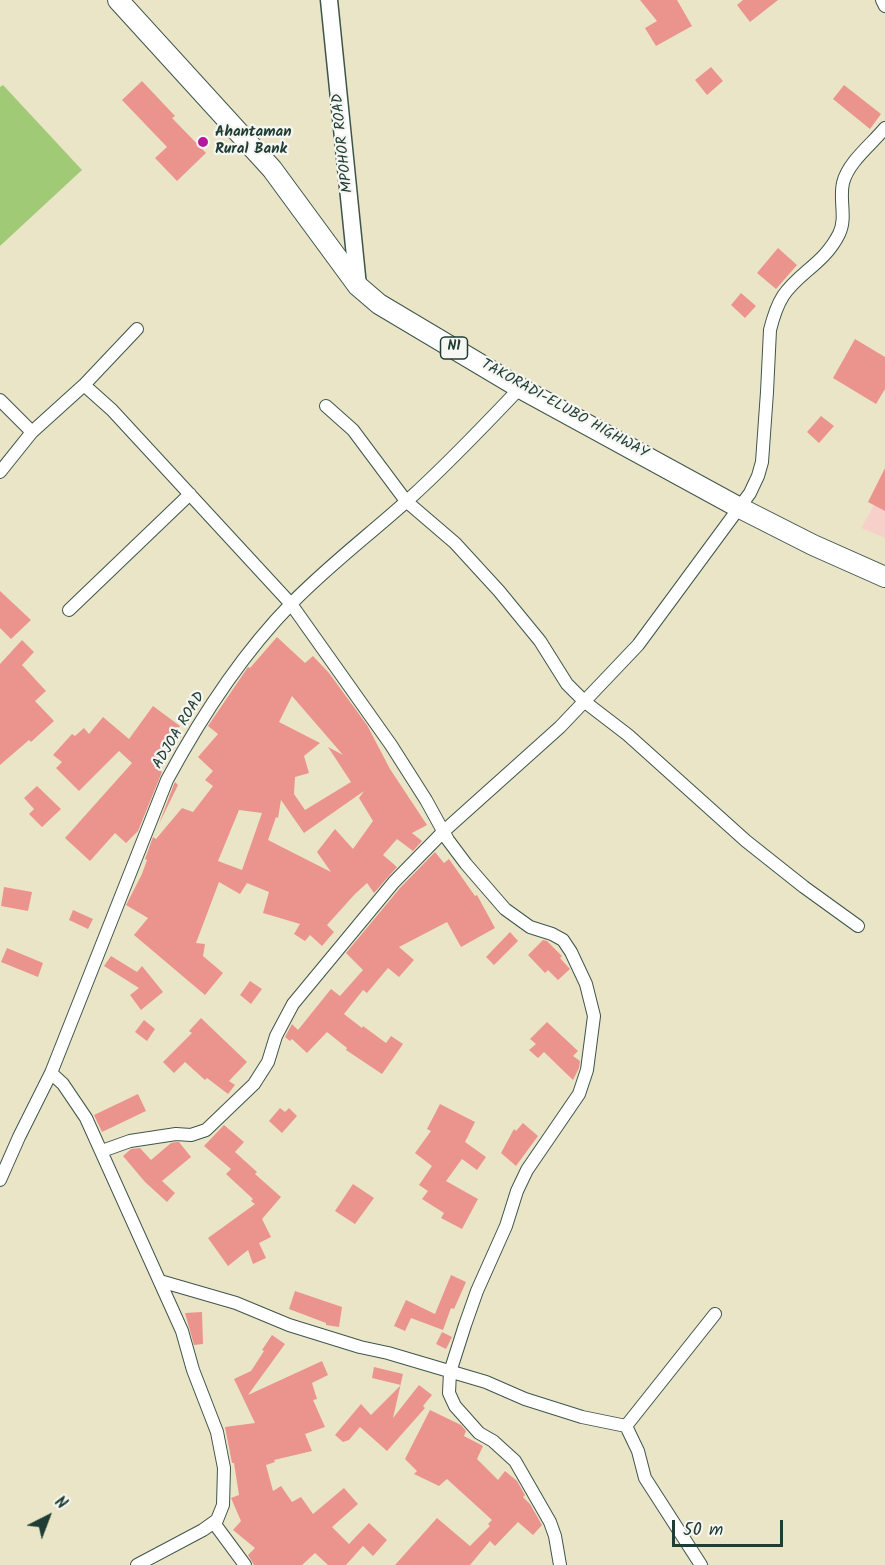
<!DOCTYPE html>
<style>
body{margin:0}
#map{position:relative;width:885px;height:1565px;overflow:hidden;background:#ebe5c8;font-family:Kalam,sans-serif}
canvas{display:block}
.north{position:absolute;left:18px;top:1487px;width:60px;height:60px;-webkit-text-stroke:4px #f6f6f2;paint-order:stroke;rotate:42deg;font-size:16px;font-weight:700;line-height:24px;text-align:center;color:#1f3d34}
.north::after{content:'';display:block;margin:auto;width:21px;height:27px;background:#1f3d34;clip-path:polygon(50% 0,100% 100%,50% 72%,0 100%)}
.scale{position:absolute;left:672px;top:1520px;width:111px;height:27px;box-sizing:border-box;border:3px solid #1f3d34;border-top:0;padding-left:8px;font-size:18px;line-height:21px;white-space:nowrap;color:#1f3d34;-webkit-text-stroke:4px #f6f6f2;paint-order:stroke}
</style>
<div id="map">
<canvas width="885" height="1565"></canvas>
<div class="north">N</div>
<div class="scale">50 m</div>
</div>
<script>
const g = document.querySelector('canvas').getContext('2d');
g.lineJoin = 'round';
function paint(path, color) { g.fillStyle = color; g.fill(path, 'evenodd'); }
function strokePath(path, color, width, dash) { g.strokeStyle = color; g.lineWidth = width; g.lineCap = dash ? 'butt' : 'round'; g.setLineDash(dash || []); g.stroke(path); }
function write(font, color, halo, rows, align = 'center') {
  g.font = font + ' Kalam,sans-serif'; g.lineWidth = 4.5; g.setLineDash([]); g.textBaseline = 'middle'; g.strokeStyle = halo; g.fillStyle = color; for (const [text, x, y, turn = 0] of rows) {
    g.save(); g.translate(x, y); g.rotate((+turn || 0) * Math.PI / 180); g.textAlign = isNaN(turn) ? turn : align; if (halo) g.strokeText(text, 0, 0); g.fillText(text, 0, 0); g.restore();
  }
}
paint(new Path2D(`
 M885 486V538L861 528Z`), '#f7d0c9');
paint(new Path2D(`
 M3 85 82 170 0 246V87Z`), '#a1ca76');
paint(new Path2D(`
 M640 0H677L692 26 656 46 645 28 657 21Z
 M743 0H778L750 22 737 5Z
 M711 67 723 81 707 95 695 80Z
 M142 81 175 116 172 118 206 153 177 181 155 158 167 147 122 100Z
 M844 85 881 114 870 129 833 99Z
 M778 248 797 265 776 289 757 273Z
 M741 293 756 306 745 318 731 305Z
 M855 339 885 357V389L876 404 833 378Z
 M821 416 834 426 819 443 807 432Z
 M885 468V511L868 502Z
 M0 591 31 620 11 639 0 628Z
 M277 637 305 663 313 656 329 673 367 725 390 769 427 825 412 833 422 841 413 851 397 839 383 855 397 867 374 893 367 883 355 894 327 925 334 932 322 946 310 935 305 941 294 934 300 924 263 913 269 892 247 883 240 894 219 882 196 943 205 944 203 956 223 973 205 995 134 935 148 918 126 905 142 874 147 860 145 859 153 837 156 839 182 808 193 812 213 786 205 780 213 771 198 757 218 734 208 726 246 670 248 667 250 668ZM292 696 343 755 328 747 351 782 305 810 294 794 295 777 309 773 304 756 320 743 279 722ZM364 791 359 798 373 821 353 849 335 829 317 852 331 872 268 840 276 817 278 818 281 800 304 833ZM239 810 262 813 242 870 218 861Z
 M22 640 34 652 22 665 46 691 35 701 54 721 31 742 29 740 0 765V664Z
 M153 706 180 726 153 764 162 772 138 831 126 843 115 833 90 861 65 838 132 763 119 751 79 791 56 768 62 762 53 755 72 734 75 736 84 728 89 734 103 717 129 739Z
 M175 782 178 785 159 824 174 784Z
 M37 786 61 809 42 827 29 814 34 809 24 798Z
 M435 852 444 863 449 859 475 896 477 895 495 928 461 947 447 922 399 947 414 960 399 977 388 968 367 993 363 990 344 1014 362 1028 363 1026 386 1043 391 1036 403 1044 382 1074 346 1050 347 1048 327 1032 307 1053 292 1039 290 1041 285 1037 292 1024 298 1030 331 989 340 996 363 970 346 953 400 888Z
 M4 887 32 892 28 911 1 906Z
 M73 910 93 919 88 929 69 920Z
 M510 932 518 941 494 965 486 957Z
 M543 940 547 941 562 956 560 958 570 969 558 980 548 970 545 973 528 955Z
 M7 948 43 963 38 977 1 962Z
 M111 956 137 972 142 966 163 992 141 1010 130 995 139 988 104 966Z
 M250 981 262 989 251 1004 240 995Z
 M201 1018 247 1062 229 1081 235 1085 228 1094 207 1078 205 1080 185 1062 174 1073 163 1062 192 1033 189 1031Z
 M144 1020 155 1029 147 1041 135 1032Z
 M547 1022 578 1051 573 1056 580 1061 579 1068 573 1080 544 1052 538 1058 529 1050 536 1044 530 1039Z
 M138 1094 146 1111 102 1132 94 1115Z
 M440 1104 475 1122 465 1142 486 1157 477 1170 462 1159 446 1181 478 1199 462 1229 441 1218 444 1213 422 1199 428 1191 419 1185 432 1166 415 1153 431 1131 427 1129Z
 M280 1108 285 1112 289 1108 297 1116 282 1133 269 1121Z
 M523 1123 538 1136 516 1166 501 1153 514 1129 516 1131Z
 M224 1125 244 1142 235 1152 257 1172 255 1174 281 1197 262 1219 271 1237 259 1243 266 1258 253 1264 248 1250 228 1266 208 1238 255 1204 251 1201 253 1199 226 1174 231 1169 204 1146Z
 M176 1142H179L191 1157 162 1181 175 1193 167 1202 145 1182 123 1156 131 1149 140 1148 151 1160 171 1143Z
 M353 1184 374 1198 355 1224 335 1211Z
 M451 1275 466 1282 454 1309 451 1308 443 1330 411 1318 405 1331 394 1326 406 1300 435 1314Z
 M295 1291 342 1307 339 1327 326 1325V1323L289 1309Z
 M202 1312 203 1344 194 1345 185 1313Z
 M442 1332 452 1337 446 1349 436 1344Z
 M272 1335 285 1344 248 1395 322 1361 328 1375 312 1383 317 1399 313 1400 325 1427 305 1434 312 1451 274 1460 275 1462 266 1465 273 1491 281 1486 292 1502 301 1497 313 1514 344 1488 358 1504 332 1527 349 1544 369 1523 387 1540 373 1556 363 1546 346 1565H328L315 1553 302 1565H254L248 1555 255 1548 233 1530 241 1521 231 1498 239 1495 234 1463H232L225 1427 255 1423 234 1379 251 1371 264 1351 262 1350Z
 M374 1367 403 1374 393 1418 419 1385 432 1395 423 1406 425 1408 387 1451 360 1427 349 1440 343 1442 335 1435 361 1404 371 1415 401 1385 372 1378Z
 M430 1410 461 1425 466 1431 464 1436 483 1446 477 1459 498 1480 505 1471 517 1481 525 1495 523 1497 530 1504 542 1525 533 1535 518 1522 495 1546 490 1541 470 1565H395L437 1518 470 1546 490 1526 488 1524 492 1520 447 1479 439 1486 414 1474 417 1471 405 1459Z`), '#ea948d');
const minor = new Path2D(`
 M882 0 885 6
 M84 385 112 410 291 604 391 745 426 800 448 840 466 864 505 909 530 927 552 934 563 940 571 952 586 984 594 1016 587 1070 579 1094 527 1170 517 1191 506 1226 477 1291 465 1325 450 1372 449 1393 455 1406 479 1433 493 1441 515 1461 550 1522 555 1536 560 1565
 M0 400 32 432
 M326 406 353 430 406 501 455 543 499 591 540 641 567 684 585 702 628 735 746 841 804 887 858 926
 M0 472 32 432 84 385 137 329
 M69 610 190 494
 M51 1073 63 1084 86 1118 182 1331 193 1370 217 1432 224 1468 223 1505 217 1520 203 1530 137 1565
 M102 1151 130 1141 176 1134 191 1135 206 1130 254 1084 268 1062 276 1036 293 1004 394 882 444 831 560 727 638 645 750 493 758 476 762 462 767 392 770 330C773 318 776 307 783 296 799 272 824 264 839 234 847 218 839 200 843 183 848 162 872 144 885 128
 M0 1180 19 1137 51 1073 167 780C201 717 242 654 292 603 328 566 369 535 408 500 447 465 484 426 520 388
 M160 1281 236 1303 289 1325 360 1347 388 1353 486 1382 525 1399 582 1417 626 1426 638 1451 645 1478 701 1565
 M626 1426 715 1314
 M214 1523 245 1565`);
const secondary = new Path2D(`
 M329 0 358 286`);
const trunk = new Path2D(`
 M118 0 272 169 358 286 379 304 520 388 738 507 813 545 885 577`);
strokePath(minor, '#3e564a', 14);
strokePath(secondary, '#3e564a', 19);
strokePath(trunk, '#3e564a', 22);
strokePath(minor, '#fff', 12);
strokePath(secondary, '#fff', 16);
strokePath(trunk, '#fff', 20);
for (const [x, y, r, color] of [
 [203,142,6,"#b5179e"]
]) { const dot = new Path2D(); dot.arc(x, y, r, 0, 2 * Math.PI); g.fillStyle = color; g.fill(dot); strokePath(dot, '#f6f6f2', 2); }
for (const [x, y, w] of [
 [454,348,27]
]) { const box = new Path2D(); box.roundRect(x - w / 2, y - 11, w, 22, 4.5); g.fillStyle = '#f6f6f2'; g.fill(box); strokePath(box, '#1f3d34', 1.5); }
write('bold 14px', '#1f3d34', null, [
 ["N1",454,348]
]);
write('bold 15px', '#1f3d34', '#f6f6f2', [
 ["Ahantaman",215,133],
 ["Rural Bank",215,150]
], 'left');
write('15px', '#1f3d34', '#f6f6f2', [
 ["MPOHOR ROAD",344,143,-96],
 ["TAKORADI-ELUBO HIGHWAY",564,410,29],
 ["ADJOA ROAD",180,731,-59]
]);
</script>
